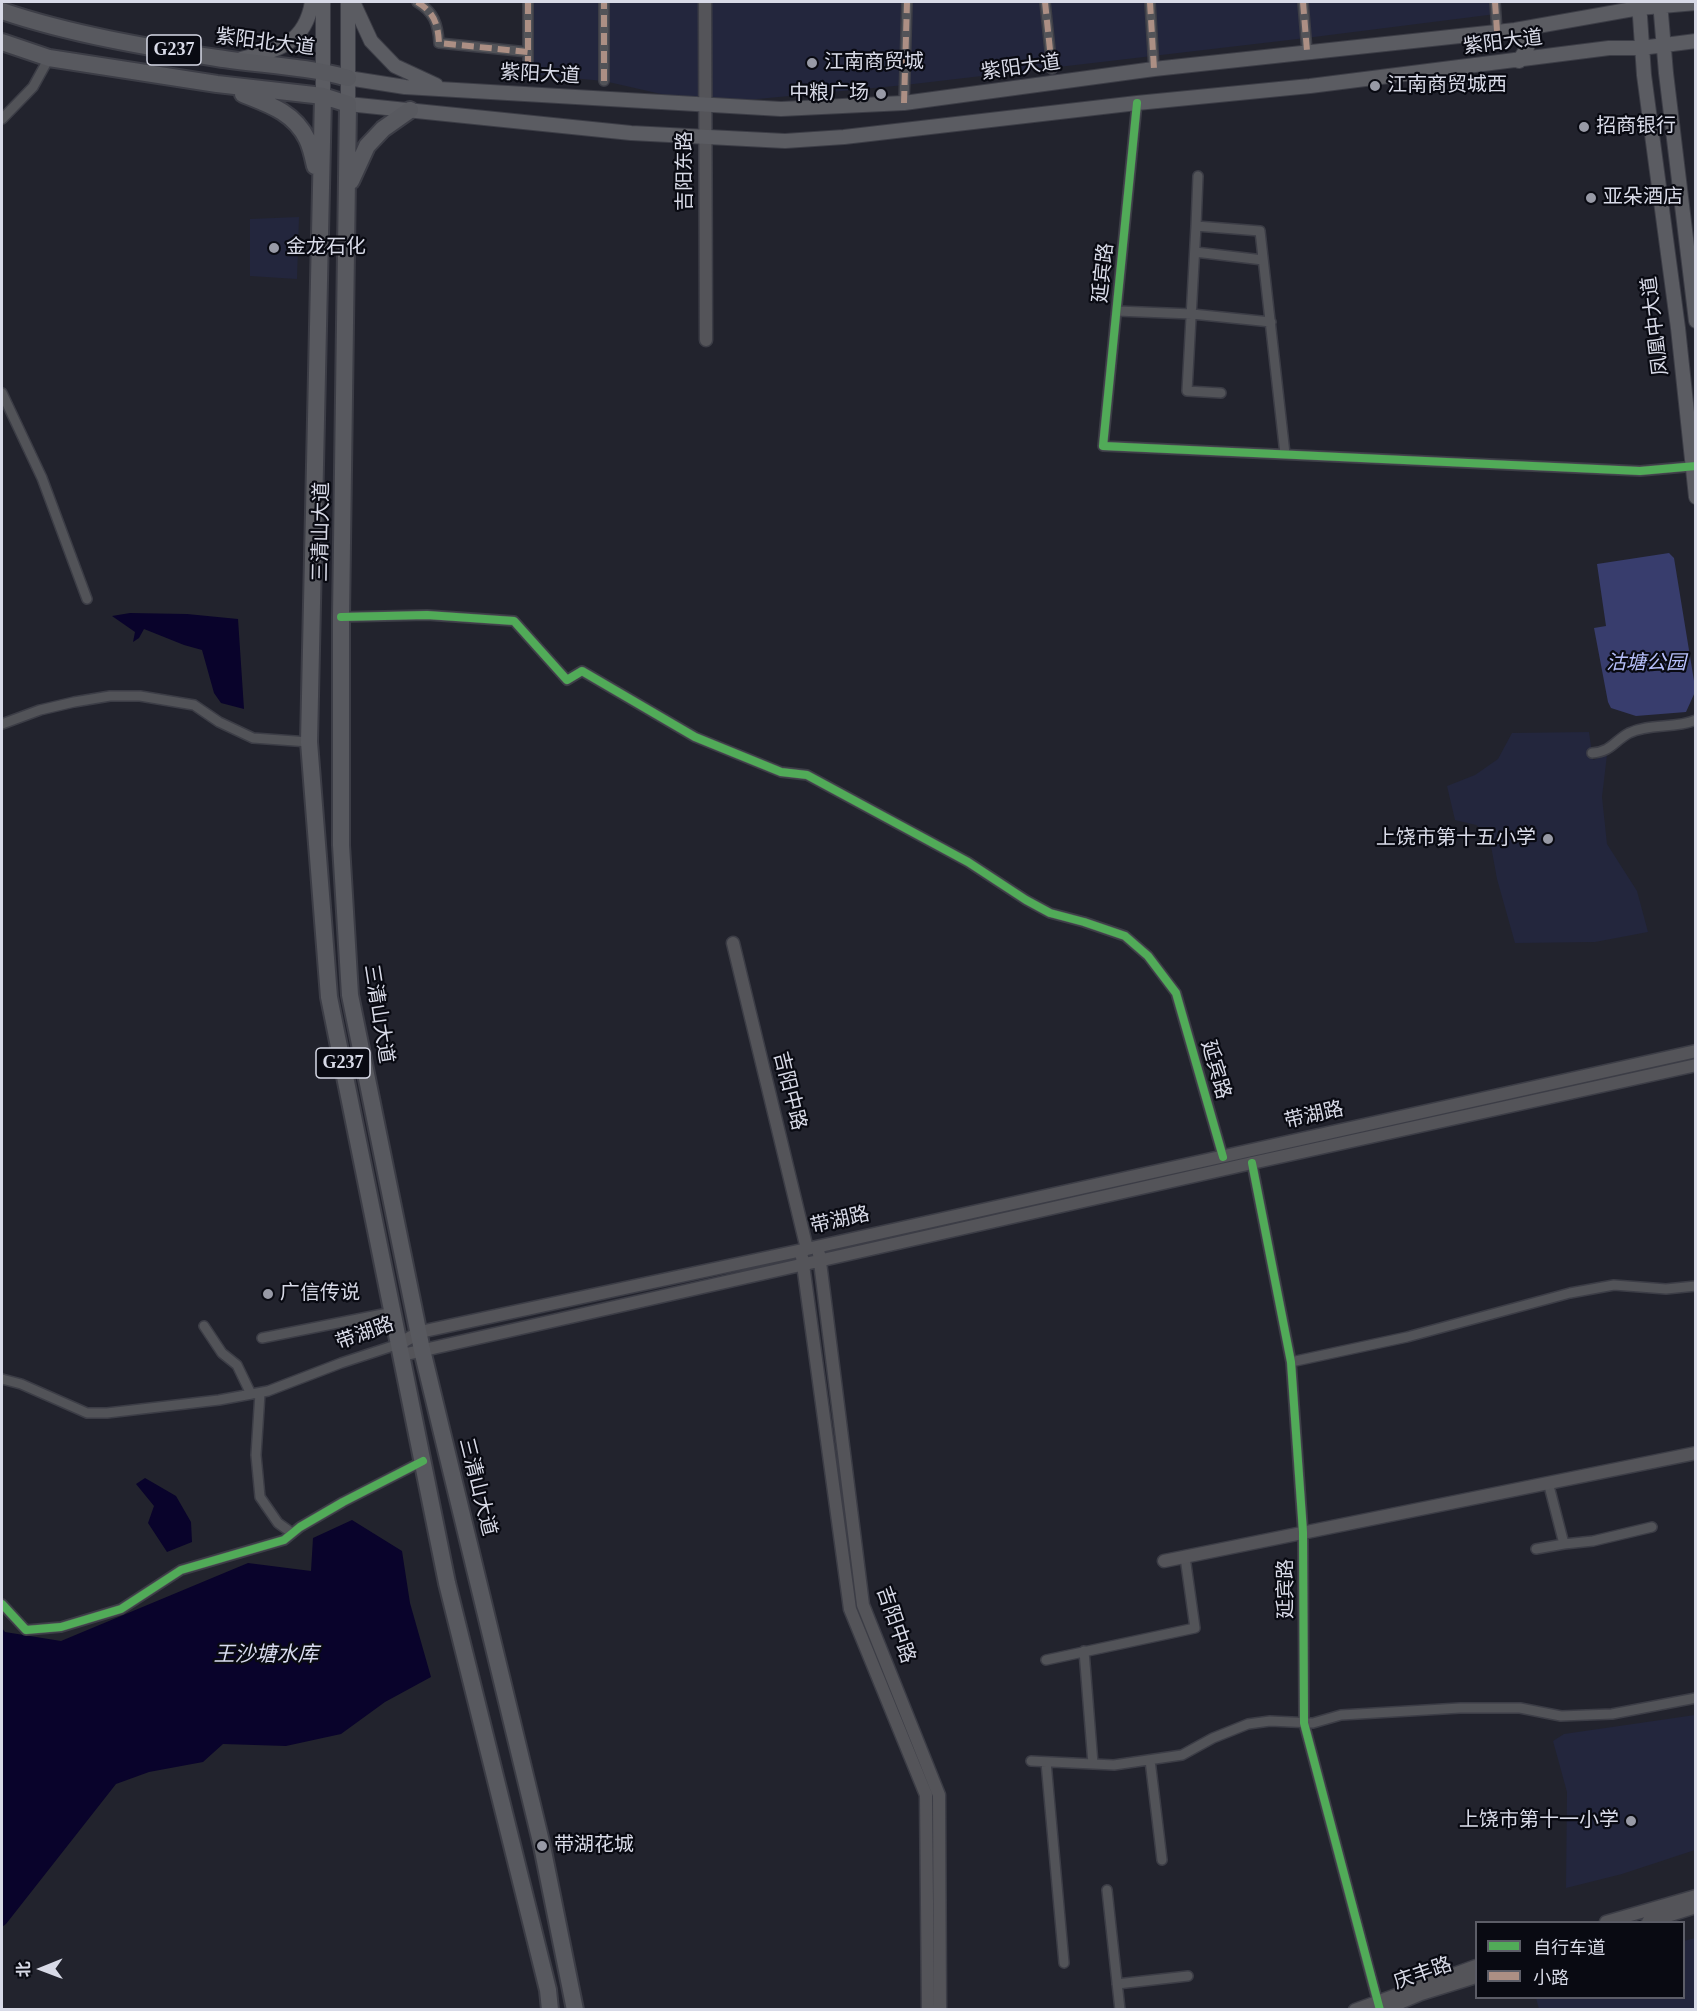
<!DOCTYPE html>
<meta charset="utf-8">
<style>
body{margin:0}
#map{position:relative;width:1697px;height:2011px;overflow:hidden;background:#22232d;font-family:"Times New Roman","Noto Sans SC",serif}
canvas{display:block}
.frame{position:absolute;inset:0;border:3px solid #d8dae7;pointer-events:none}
.legend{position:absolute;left:1475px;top:1921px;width:210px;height:78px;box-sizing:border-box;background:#090a12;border:2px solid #5c5d67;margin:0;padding:8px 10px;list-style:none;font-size:18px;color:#d8dae7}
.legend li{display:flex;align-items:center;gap:12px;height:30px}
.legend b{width:30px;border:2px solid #5c5d67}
.north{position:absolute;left:12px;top:1939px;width:60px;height:60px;-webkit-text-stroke:4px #090a12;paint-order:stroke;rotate:269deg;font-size:16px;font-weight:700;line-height:24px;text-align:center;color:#d8dae7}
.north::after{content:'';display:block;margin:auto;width:21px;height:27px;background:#d8dae7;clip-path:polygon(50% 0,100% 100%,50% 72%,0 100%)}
</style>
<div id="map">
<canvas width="1697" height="2011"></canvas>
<div class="frame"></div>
<ul class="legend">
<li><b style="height:8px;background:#51ab58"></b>自行车道</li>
<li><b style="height:8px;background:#ac8f84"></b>小路</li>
</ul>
<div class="north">北</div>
</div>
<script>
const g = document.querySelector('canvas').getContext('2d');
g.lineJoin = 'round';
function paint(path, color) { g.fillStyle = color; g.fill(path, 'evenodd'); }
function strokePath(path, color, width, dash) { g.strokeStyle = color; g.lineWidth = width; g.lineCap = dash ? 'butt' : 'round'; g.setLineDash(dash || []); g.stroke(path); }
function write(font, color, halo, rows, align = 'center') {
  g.font = font + ' "Times New Roman","Noto Sans SC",serif'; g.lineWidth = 4.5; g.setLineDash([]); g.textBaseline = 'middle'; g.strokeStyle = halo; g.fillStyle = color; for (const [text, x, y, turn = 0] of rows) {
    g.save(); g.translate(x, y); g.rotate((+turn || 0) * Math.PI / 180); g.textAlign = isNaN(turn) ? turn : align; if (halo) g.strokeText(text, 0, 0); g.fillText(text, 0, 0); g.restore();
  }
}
paint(new Path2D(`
 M528 2H1495L1496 14 1306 38 905 85 705 104 604 81 528 74Z
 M299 217 297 279 250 276V219Z
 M1589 732 1593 760 1607 755 1602 797 1607 844 1637 891 1648 932 1595 942 1515 943 1497 879 1489 835 1476 825 1455 820 1447 786 1475 775 1498 759 1512 733Z
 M1695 1715V1850L1622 1874 1566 1888 1567 1792 1553 1741 1564 1734Z
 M1695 1938V2009H1539L1536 1998H1684V1941Z`), '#23263d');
paint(new Path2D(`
 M1669 553 1674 558 1695 687V692L1686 712 1636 716 1611 708 1608 702 1594 628 1606 626 1597 564Z`), '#383d6d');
paint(new Path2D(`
 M130 613 187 614 238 619 244 709 221 703 214 693 202 650 184 645 144 629 139 638 133 642 135 632 112 616Z
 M145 1478 176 1496 191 1522 192 1542 167 1552 148 1523 154 1506 136 1484Z
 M352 1520 402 1551 410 1603 431 1677 385 1702 341 1734 286 1746 223 1744 203 1762 149 1772 116 1784 6 1924 2 1927V1628L5 1632 61 1641 248 1563 311 1571 313 1538Z`), '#09032b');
const street = new Path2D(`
 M417 2C434 12 438 24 439 43L528 52
 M528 2V74
 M1045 2 1052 69
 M1150 2 1154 69
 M1303 2 1307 51
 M1495 2 1497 31
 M604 81V2
 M904 103 907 2
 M1137 103 1103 446 1640 471 1696 466
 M2 119 33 87 49 58
 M1198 176 1196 226 1260 231 1285 454
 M1196 226 1187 391 1221 393
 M1195 252 1263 260
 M1117 311 1192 314 1271 322
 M2 393 42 478 87 599
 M341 617 427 615 514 621 567 680 582 671 695 737 781 772 807 775 968 862 1026 900 1050 913 1084 922 1125 936 1148 956 1176 993 1223 1157
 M2 724 40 710 74 702 110 696H140L194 705 219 722 253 738 309 742
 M1592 753C1611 752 1614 741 1629 733 1650 723 1675 729 1696 720
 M1252 1163 1291 1362 1303 1532 1304 1723 1379 2007
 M204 1326 222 1353 237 1365 251 1394
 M262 1338 393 1312
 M1291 1362 1407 1337 1570 1293 1614 1285 1666 1289 1696 1286
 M2 1379 21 1384 87 1413H107L219 1400 268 1391 341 1363 399 1344
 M260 1393 256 1455 260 1497 278 1523 292 1533
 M1548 1482 1564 1544 1593 1541 1652 1527
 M1536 1549 1564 1544
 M2 1604 26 1630 61 1627 121 1609 181 1570 284 1540 300 1527 343 1502 423 1461
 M1084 1651 1093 1764
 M1046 1660 1195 1628 1185 1557
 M1150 1760 1162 1860
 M1031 1761 1114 1765 1182 1755 1213 1738 1248 1724 1270 1721 1313 1723 1341 1715 1460 1708H1520L1561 1716 1612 1714 1696 1698
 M1046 1762 1064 1963
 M1107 1890 1120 2010
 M1117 1984 1188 1976`);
const secondary = new Path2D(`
 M705 2 706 340
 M733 943 807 1249
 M819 1254 863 1605 939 1795 940 2010
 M802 1257 850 1609 926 1795 928 2010
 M399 1344 420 1332 807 1249 1696 1051
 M402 1355 1252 1163 1696 1065
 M1164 1561 1696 1453
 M1606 1922 1696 1896
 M1648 1922 1696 1907
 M1355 2010 1476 1966
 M1383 2010 1421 1994 1476 1977`);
const primary = new Path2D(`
 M348 2V104L631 133 785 141 844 137 1137 103 1310 86 1609 48H1641L1696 41
 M353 2 371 41 395 66 436 85
 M1639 2 1644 75 1678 328 1696 497
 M1660 2 1666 73 1696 321
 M1515 30 1525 37 1527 48 1519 61
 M241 59C278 50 305 44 312 2
 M348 78 405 87 781 109 904 103 1154 69 1515 30 1639 8 1696 3
 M323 96V2`);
const highway = new Path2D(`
 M2 11C70 34 146 47 217 58 261 65 305 66 348 78
 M2 42 49 58 217 84 323 96 348 104 341 617V845L350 995 422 1350 542 1846 575 2010
 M243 94C268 104 294 112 307 139 311 147 313 157 315 166
 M323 96 309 742 329 997 447 1583 548 1990 550 2010
 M351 181 367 146 383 129 410 110`);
strokePath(street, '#3c3d46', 12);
strokePath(secondary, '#3c3d46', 15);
strokePath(primary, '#3c3d46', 16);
strokePath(highway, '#3c3d46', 20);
strokePath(street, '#525358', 9);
strokePath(secondary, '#545459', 12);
strokePath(primary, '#5b5c62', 14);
strokePath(highway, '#58595f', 16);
strokePath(new Path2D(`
 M417 2C434 12 438 24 439 43L528 52
 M528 2V74
 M1045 2 1052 69
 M1150 2 1154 69
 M1303 2 1307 51
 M1495 2 1497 31
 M604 81V2
 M904 103 907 2`), '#ac8f84', 6, [12, 6]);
strokePath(new Path2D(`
 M1137 103 1103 446 1640 471 1696 466
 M341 617 427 615 514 621 567 680 582 671 695 737 781 772 807 775 968 862 1026 900 1050 913 1084 922 1125 936 1148 956 1176 993 1223 1157
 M1252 1163 1291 1362 1303 1532 1304 1723 1380 2010
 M2 1604 26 1630 61 1627 121 1609 181 1570 284 1540 300 1527 343 1502 423 1461`), '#51ab58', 8);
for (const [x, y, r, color] of [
 [812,63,6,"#989aa6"],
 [1375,86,6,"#989aa6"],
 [881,94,6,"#989aa6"],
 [1584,127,6,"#989aa6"],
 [1591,198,6,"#989aa6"],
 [274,248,6,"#989aa6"],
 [1548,839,6,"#989aa6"],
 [268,1294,6,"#989aa6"],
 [1631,1821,6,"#989aa6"],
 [542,1846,6,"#989aa6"]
]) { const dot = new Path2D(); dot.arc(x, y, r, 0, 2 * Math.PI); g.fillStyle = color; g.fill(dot); strokePath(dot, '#090a12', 2); }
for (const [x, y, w] of [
 [174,50,54],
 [343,1063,54]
]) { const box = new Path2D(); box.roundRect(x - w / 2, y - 15, w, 30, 4.5); g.fillStyle = '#090a12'; g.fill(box); strokePath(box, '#d8dae7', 1.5); }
write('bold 18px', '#d8dae7', null, [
 ["G237",174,50],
 ["G237",343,1063]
]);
write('20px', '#d8dae7', '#090a12', [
 ["紫阳北大道",265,43,7],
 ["紫阳大道",1503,43,-7],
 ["紫阳大道",1021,68,-8],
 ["紫阳大道",540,75,3],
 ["吉阳东路",686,171,-90],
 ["延宾路",1104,273,-84],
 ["凤凰中大道",1656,326,-97],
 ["三清山大道",322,532,-89],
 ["三清山大道",378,1014,81],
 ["延宾路",1215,1070,74],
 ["吉阳中路",789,1091,76],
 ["带湖路",1314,1116,-13],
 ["带湖路",840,1221,-13],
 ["带湖路",365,1334,-20],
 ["三清山大道",477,1487,76],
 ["延宾路",1287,1589,-90],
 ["吉阳中路",895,1625,71],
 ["庆丰路",1423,1974,-19]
]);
write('20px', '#d8dae7', '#090a12', [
 ["江南商贸城",824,63],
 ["江南商贸城西",1387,86],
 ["中粮广场",869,94,"right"],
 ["招商银行",1596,127],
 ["亚朵酒店",1603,198],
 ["金龙石化",286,248],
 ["上饶市第十五小学",1536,839,"right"],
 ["广信传说",280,1294],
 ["上饶市第十一小学",1619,1821,"right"],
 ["带湖花城",554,1846]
], 'left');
write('italic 20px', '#b6bffa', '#090a12', [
 ["沽塘公园",1646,664]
]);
write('italic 21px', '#d8dbef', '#090a12', [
 ["王沙塘水库",266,1655]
]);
</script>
